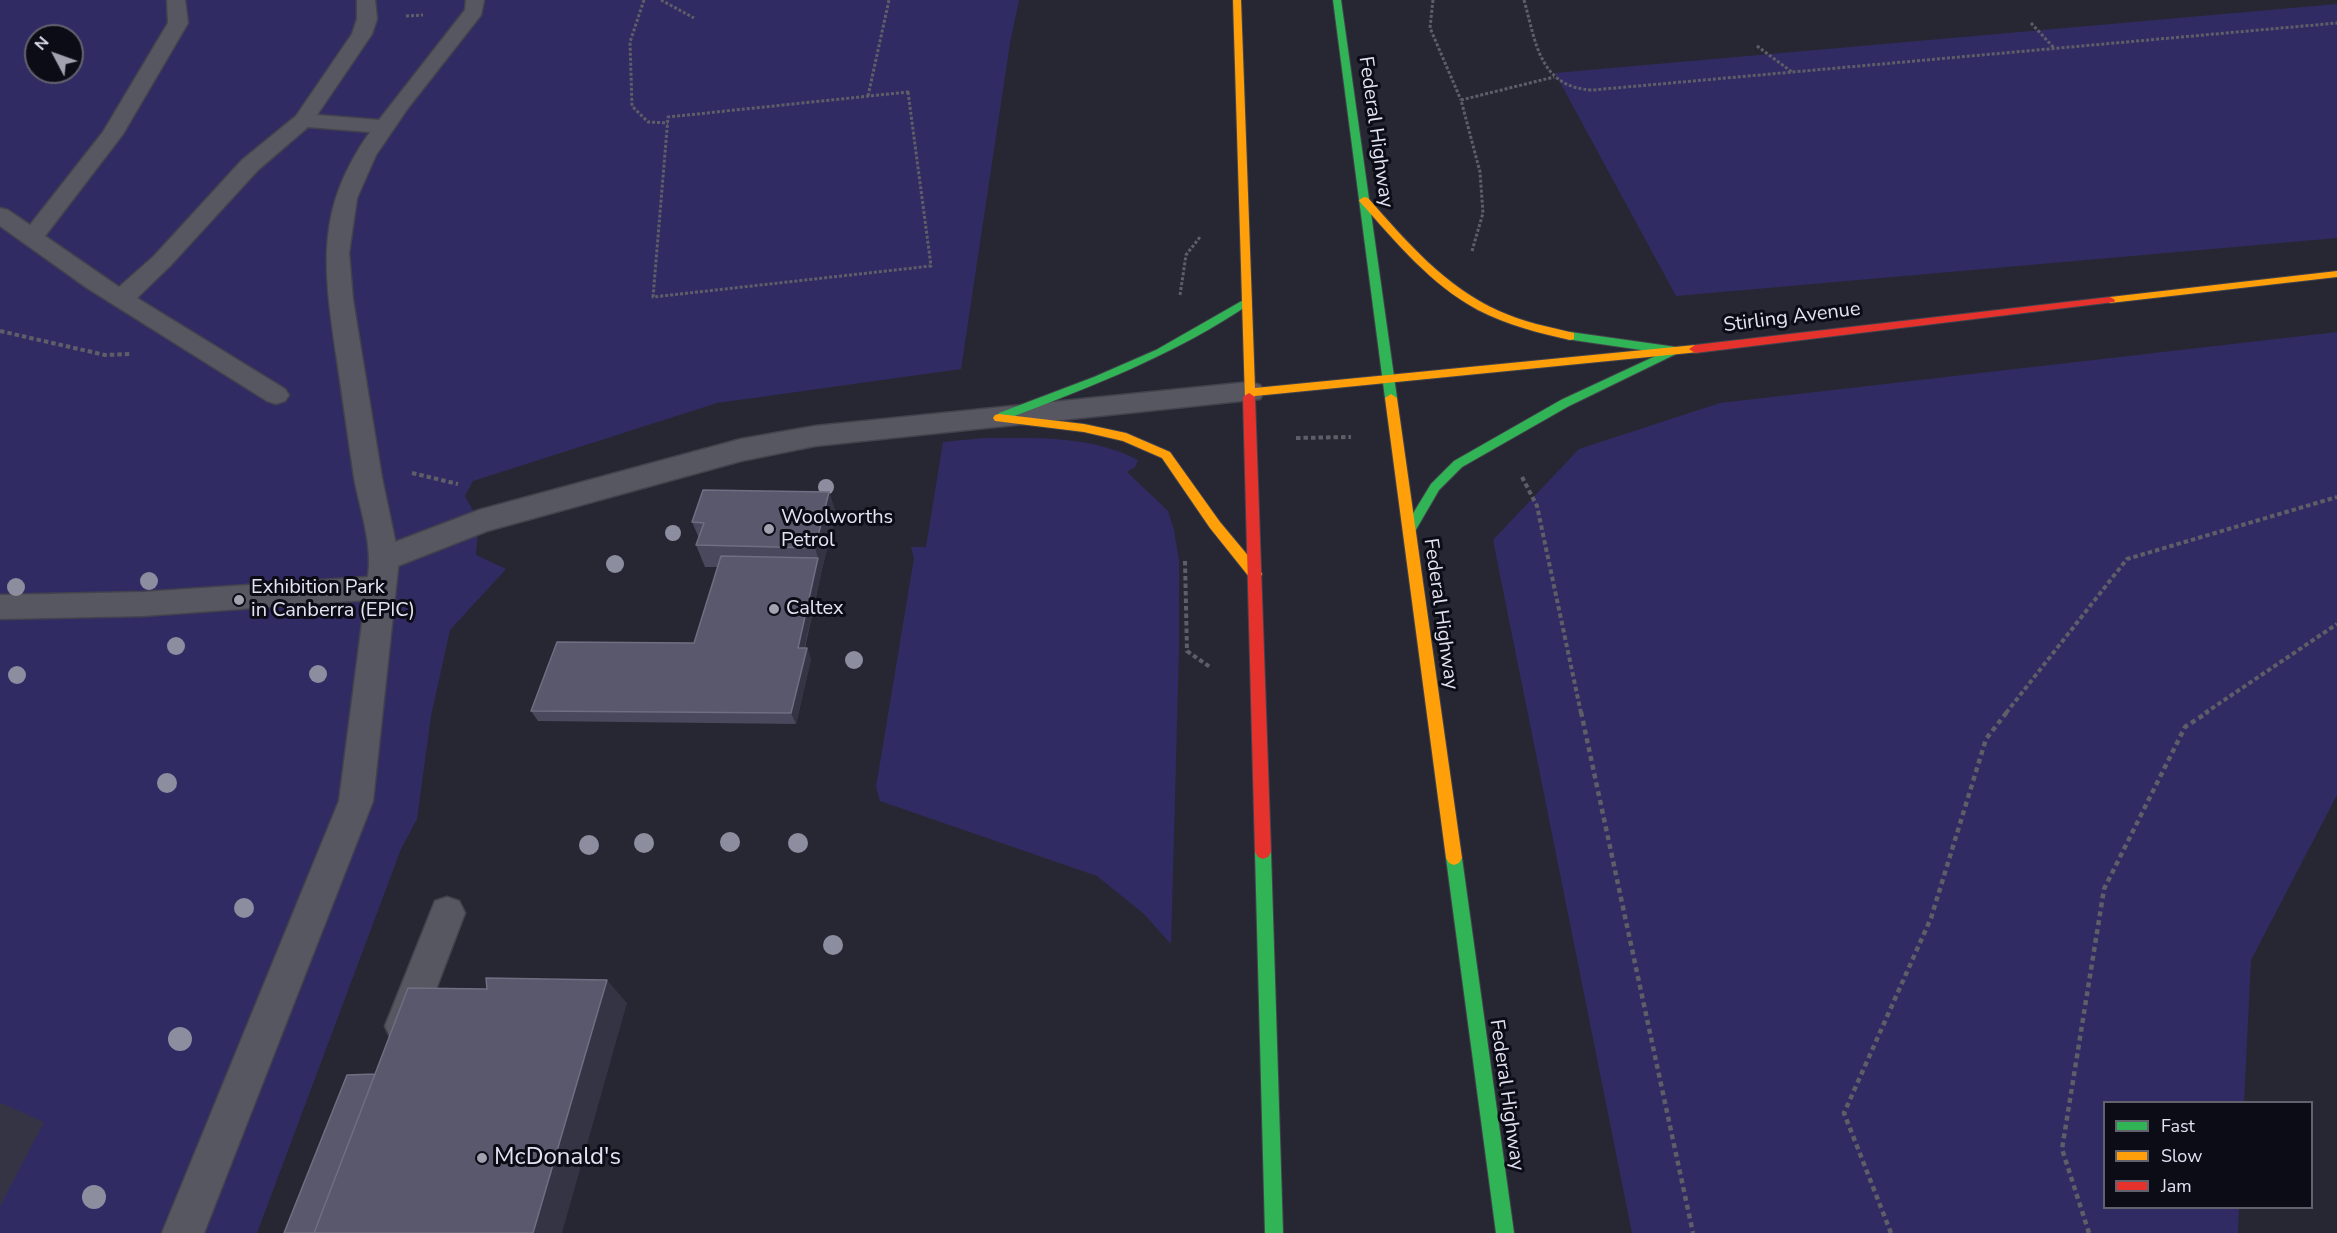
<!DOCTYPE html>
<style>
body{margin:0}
#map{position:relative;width:2337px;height:1233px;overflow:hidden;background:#272733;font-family:"Nunito Sans",sans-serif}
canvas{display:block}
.legend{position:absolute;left:2103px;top:1101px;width:210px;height:108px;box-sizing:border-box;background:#0c0c16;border:2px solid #62626e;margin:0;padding:8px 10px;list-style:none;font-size:18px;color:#e2e2f3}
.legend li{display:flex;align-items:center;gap:12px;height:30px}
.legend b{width:30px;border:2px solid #62626e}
.north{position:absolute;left:24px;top:24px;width:60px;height:60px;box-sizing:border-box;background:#0c0c16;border:2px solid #62626e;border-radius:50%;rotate:311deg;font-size:16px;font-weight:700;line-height:24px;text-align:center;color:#e2e2f3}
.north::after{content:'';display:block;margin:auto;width:21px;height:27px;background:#a1a1b0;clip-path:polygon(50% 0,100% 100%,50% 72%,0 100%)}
</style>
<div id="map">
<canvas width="2337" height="1233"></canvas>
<ul class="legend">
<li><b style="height:8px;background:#30b455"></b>Fast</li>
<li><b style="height:8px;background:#ff9f0a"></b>Slow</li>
<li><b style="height:8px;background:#e5322d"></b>Jam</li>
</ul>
<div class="north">N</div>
</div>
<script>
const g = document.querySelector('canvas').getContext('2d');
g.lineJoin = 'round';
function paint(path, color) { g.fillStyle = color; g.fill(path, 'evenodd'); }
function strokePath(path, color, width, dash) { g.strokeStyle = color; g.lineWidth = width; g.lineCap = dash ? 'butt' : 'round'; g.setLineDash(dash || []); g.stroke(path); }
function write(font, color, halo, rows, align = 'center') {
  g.font = font + ' "Nunito Sans",sans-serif'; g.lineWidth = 6; g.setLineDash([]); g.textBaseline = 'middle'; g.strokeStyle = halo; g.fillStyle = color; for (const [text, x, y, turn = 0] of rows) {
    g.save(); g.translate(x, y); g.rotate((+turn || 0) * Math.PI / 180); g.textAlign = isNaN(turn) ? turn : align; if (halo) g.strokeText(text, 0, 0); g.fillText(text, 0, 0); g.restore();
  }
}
paint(new Path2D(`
 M0 0H1019L1010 43 961 369 717 403 473 481 465 496 479 522 476 555 506 569 450 630 431 716 417 819 401 849 257 1233H0ZM36 36H72V72H36Z
 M2337 4V238L1676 296 1555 73Z
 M2337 332V795L2251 960 2244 1102H2104V1208H2239L2238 1233H1632L1493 540 1579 449 1720 403Z
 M984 438C1037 438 1090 435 1138 460L1135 467 1127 472 1168 511 1174 530 1179 561V648L1171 944 1144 914 1097 876 880 801 876 787 914 558 911 547H926L943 442Z`), '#312b63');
const lane = new Path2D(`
 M167 0H185L188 23 123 134 45 236 119 287 154 256 242 160 296 116 352 34 357 19V0H375L377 19 372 34 317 115 379 120 465 10 466 0H484L481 15 408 108 376 155 357 198 349 253 353 300 382 478 399 559 373 801 204 1233H162L339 801 365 600 143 616 0 619V595L143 592 368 577C373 544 360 510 354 477 348 438 343 399 337 360 324 269 314 211 370 132L308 127 258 170 170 266 137 298 285 389 289 395 285 401 276 404 267 401 87 288 0 226V208L8 210 30 225 103 132 168 23Z
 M447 897 459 901 465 913 417 1039 404 1044 391 1039 385 1026 435 901Z`);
const street = new Path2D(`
 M1250 382 1260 385 1264 392 1260 399 815 446 741 461 487 531 385 571 374 568 369 559 374 550 479 510 741 439 815 426Z`);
const fast = new Path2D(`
 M1333 0H1341L1397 398 1391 402 1385 398Z
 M1247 298 1252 301 1251 303C1175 355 1092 386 1007 419L1003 420 997 416 999 413 1094 377 1156 350Z
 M1570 332 1676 347 1682 351 1569 406 1462 467 1439 490 1414 533H1404L1403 530 1431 484 1454 461 1561 400 1662 353 1566 339V333Z
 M1263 845 1268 847 1271 852 1283 1233H1265L1255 852 1258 847Z
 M1454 851 1459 853 1462 858 1514 1233H1496L1446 858 1449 853Z`);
const slow = new Path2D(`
 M1233 0H1241L1255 388 1695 345 1699 346V352L1255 396 1253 400H1245Z
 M1364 197 1368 198C1406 241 1445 287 1499 311 1523 322 1549 327 1574 333V339L1570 340C1539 333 1507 325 1478 310 1431 285 1396 242 1360 202L1359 200Z
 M2337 271V277L2110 303 2105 300 2110 297Z
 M1391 394 1397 398 1462 858 1459 863 1454 865 1449 863 1446 858 1385 398Z
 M999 414 1084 424 1126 433 1170 452 1220 522 1260 570 1262 574 1260 578H1250L1210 528 1162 458 1123 441 1084 432 995 421 993 418 995 415Z`);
const jam = new Path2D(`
 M2110 297 2115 300 2114 302 1695 353 1689 349 1695 345Z
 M1249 393 1255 397 1271 852 1268 857 1263 859 1258 857 1255 852 1243 397Z`);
strokePath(lane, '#43434d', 3);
strokePath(street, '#43434d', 3);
strokePath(fast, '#43434d', 2);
strokePath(slow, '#43434d', 2);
strokePath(jam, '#43434d', 2);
strokePath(new Path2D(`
 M644 0 630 42 632 106 648 122 668 123
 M661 0 694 18
 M1433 0 1430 28 1461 100
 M1524 0C1536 42 1539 88 1593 90L2337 23
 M406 16 423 15
 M2031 23 2054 48
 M1757 46 1792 72
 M908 92 931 266 653 297 668 117Z
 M868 96 889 0
 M1472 251 1483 213 1480 172 1461 100 1554 77
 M1180 295 1186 255 1200 237`), '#5e5e68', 3, [3, 2]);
strokePath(new Path2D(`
 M0 331 105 355 131 354
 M1296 438 1351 437
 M412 473 458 484
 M1522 477 1537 506 1581 713
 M1185 561 1187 651 1210 667
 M2006 713 2127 559 2337 497
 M2205 713 2337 624`), '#5e5e68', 4, [4.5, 3]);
strokePath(new Path2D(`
 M1581 712 1693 1233
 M1891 1233 1844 1113 1931 918 1986 739 2007 712
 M2089 1233 2062 1149 2104 889 2185 727 2208 712`), '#5e5e68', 4.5, [5, 4]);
paint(lane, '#575761');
paint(street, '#575761');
paint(fast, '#30b455');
paint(slow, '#ff9f0a');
paint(jam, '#e5322d');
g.fillStyle = '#8c8d9f';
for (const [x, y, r] of [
 [826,487,8],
 [673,533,8],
 [615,564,9],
 [149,581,9],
 [16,587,9],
 [176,646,9],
 [854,660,9],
 [318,674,9],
 [17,675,9],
 [167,783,10],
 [730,842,10],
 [644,843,10],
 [798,843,10],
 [589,845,10],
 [244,908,10],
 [833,945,10],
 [180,1039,12],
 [94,1197,12]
]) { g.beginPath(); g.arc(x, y, r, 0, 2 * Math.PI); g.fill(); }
paint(new Path2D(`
 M829 492 836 514 822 569 805 648H807L811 659 796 724 538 721 531 711 694 643 718 567H705L696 545 699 538 692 522Z`), '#49485c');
paint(new Path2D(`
 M829 492 836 514 822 569 802 658 798 648 818 558 815 548Z
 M807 648 811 659 796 724 791 713Z
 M607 980 627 1003 562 1233H533Z
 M1 1103 44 1122 0 1206V1104Z`), '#353445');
const building = new Path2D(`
 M703 490 829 492 815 548 696 545 704 523 692 522Z
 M721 556 818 558 798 648H807L791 713 531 711 557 642 694 643Z
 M486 978 607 980 533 1233H314L408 988 487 989Z
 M375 1074 314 1233H284L347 1075Z`);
paint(building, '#5a586d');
strokePath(building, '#6f6e82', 1.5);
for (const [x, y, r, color] of [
 [769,529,6,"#a1a1b0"],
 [239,600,6,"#a1a1b0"],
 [774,609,6,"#a1a1b0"],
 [482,1158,6,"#a1a1b0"]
]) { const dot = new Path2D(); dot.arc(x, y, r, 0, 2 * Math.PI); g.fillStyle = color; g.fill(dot); strokePath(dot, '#0c0c16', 2); }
write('20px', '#e2e2f3', '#0c0c16', [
 ["Federal Highway",1375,132,82],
 ["Stirling Avenue",1792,318,-7],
 ["Federal Highway",1440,614,82],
 ["Federal Highway",1506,1095,82]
]);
write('20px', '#e2e2f3', '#0c0c16', [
 ["Woolworths",781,518],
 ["Petrol",781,541],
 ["Exhibition Park",251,588],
 ["in Canberra (EPIC)",251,611],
 ["Caltex",786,609]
], 'left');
write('24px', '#e2e2f3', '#0c0c16', [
 ["McDonald's",494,1158]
], 'left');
</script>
